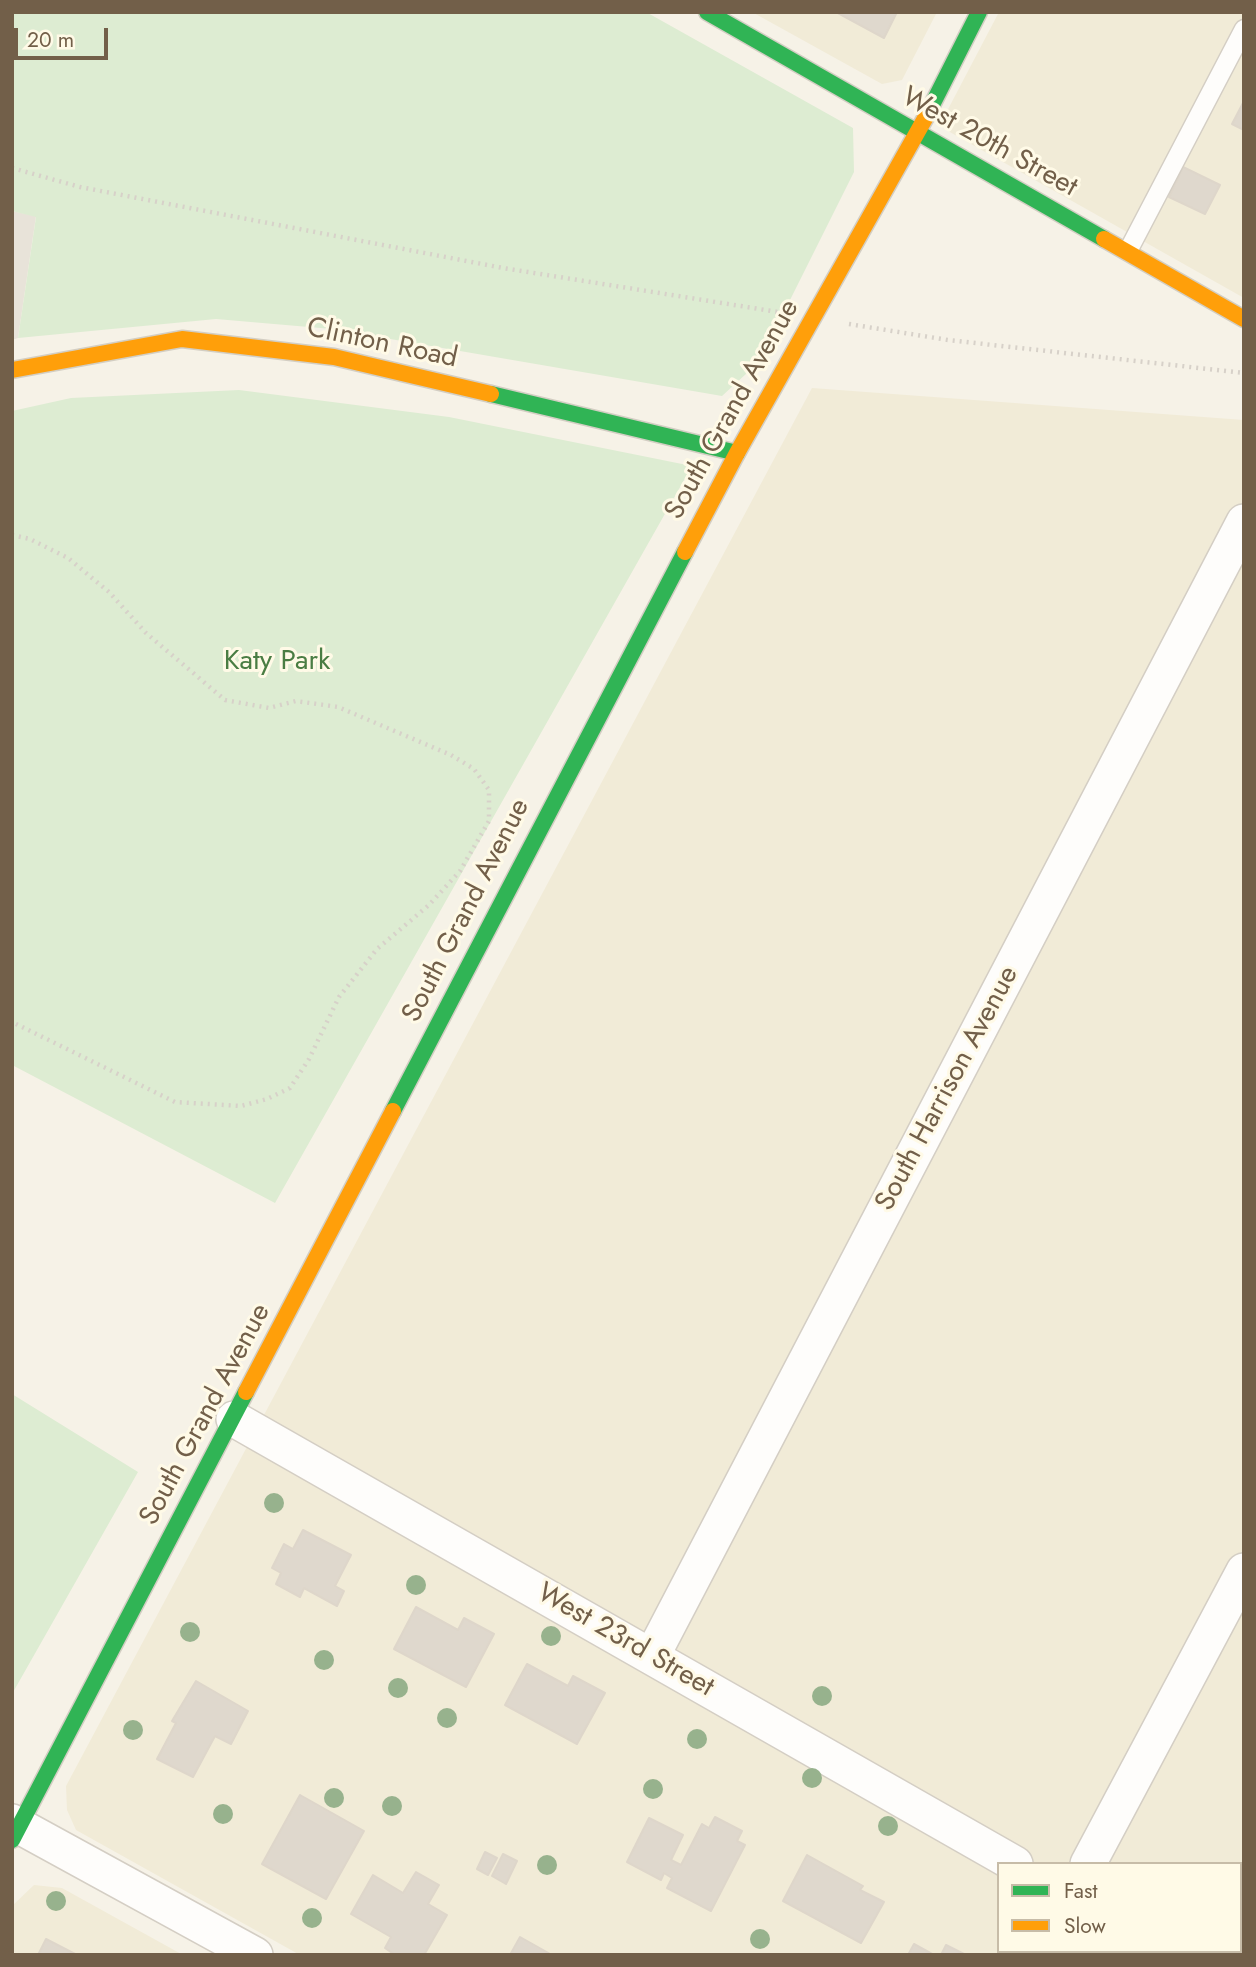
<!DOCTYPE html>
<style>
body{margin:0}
#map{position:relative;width:1256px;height:1967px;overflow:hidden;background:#f6f2e7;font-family:Jost,sans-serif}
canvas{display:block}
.frame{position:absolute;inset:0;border:14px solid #725f49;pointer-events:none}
.legend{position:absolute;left:997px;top:1862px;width:245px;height:91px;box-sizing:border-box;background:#fffae7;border:2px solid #c7bca8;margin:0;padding:9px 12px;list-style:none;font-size:21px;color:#725f49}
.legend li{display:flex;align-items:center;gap:14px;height:35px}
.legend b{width:35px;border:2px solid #c7bca8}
.scale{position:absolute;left:14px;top:28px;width:94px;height:32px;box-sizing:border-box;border:4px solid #725f49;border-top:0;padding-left:9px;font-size:21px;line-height:24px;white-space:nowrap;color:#725f49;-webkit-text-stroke:5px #fffae7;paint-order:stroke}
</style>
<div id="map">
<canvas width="1256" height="1967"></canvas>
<div class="frame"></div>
<ul class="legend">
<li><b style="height:9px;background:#30b455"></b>Fast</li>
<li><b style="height:9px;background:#ff9f0a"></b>Slow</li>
</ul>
<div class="scale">20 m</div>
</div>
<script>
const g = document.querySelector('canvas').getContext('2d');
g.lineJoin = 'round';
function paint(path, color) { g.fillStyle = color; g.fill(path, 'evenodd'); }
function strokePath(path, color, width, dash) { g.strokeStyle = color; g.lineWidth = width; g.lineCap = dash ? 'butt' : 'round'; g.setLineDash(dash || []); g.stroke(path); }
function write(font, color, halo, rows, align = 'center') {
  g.font = font + ' Jost,sans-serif'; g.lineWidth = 6; g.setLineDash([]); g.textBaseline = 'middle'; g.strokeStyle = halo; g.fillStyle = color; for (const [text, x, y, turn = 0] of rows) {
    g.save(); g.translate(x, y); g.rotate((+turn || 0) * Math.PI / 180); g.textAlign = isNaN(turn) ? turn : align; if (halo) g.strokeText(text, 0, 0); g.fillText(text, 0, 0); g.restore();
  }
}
paint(new Path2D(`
 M752 12H937L902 80 882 84Z
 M999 12H1244V298L948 131 945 115Z
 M812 388 1244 420V1955H300L76 1830 67 1810 66 1786ZM999 1864H1240V1951H999Z
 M34 1885 62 1888 183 1955H12V1906Z`), '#f1ebd7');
paint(new Path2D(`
 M12 211 36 216 18 338 12 340Z`), '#e8e3d9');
paint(new Path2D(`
 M12 12H646L853 128 854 172 759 362 722 396 332 329 216 319 18 338 36 217 12 211Z
 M239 390 449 417 692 466 275 1203 14 1066 12 1068V411L71 398Z
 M12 1394 138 1472 12 1694Z`), '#ddecd2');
const building = new Path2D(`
 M836 12H897L884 38Z
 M1244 101V130L1232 124Z
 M1183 167 1220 185 1205 214 1169 197Z
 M303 1530 351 1555 335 1586 344 1591 337 1606 304 1588 300 1597 276 1584 281 1573 272 1568 284 1544 293 1549Z
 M416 1607 458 1630 464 1618 494 1634 466 1687 394 1649Z
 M527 1664 568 1686 573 1676 605 1693 577 1744 505 1705Z
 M196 1681 248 1711 231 1744 215 1736 193 1777 157 1759 176 1723 172 1721Z
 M300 1795 364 1831 326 1899 262 1864Z
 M715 1817 742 1831 737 1841 745 1845 711 1911 667 1888 672 1878 664 1873 661 1880 627 1862 649 1818 683 1835 671 1860 681 1865 702 1824 709 1828Z
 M485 1852 497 1858 488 1875 477 1869Z
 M503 1854 517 1861 506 1884 492 1876Z
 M807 1855 863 1886 860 1890 884 1902 861 1943 783 1901Z
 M416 1872 439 1885 428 1904 447 1915 424 1955H395L385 1948 391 1937 351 1914 373 1875 403 1893Z
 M520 1937 552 1955H510Z
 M46 1939 77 1955H38Z
 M914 1944 934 1955H908Z
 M946 1945 966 1955H941Z`);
paint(building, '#dfd8cd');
strokePath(building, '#ded6ca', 2);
const lane = new Path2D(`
 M1128 251 1244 29`);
const street = new Path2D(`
 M234 1419 1015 1864
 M652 1656 1244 522
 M12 1822 255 1955
 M1088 1864 1244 1571
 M1176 1951 1182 1955
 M1040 1955 1041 1951`);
const fast = new Path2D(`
 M707 12 1104 239
 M927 115 979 12
 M491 394 737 453
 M393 1111 685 552
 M12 1840 246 1392`);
const slow = new Path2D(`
 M1104 239 1244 319
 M12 370 182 339 334 357 491 394
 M685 552 737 453 927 115
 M246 1392 393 1111`);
strokePath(lane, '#d4cec4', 21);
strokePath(street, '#d4cec4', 38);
strokePath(fast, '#d3cec3', 19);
strokePath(slow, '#d3cec3', 19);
strokePath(new Path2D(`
 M12 168 80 187 503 268 778 312
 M849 324 948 340 1244 373
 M12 535 30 539 68 558 109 592 146 633 225 700 269 708 296 701 338 707 451 755 474 769 489 790V821L460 871 429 905 377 949 339 997 309 1059 290 1088 267 1099 241 1106 175 1102 12 1022`), '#d7d1c9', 4.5, [2, 5]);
strokePath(lane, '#fefdfb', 18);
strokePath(street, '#fefdfb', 35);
strokePath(fast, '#30b455', 16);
strokePath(slow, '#ff9f0a', 16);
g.fillStyle = '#97b28d';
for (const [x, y] of [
 [274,1503],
 [416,1585],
 [190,1632],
 [551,1636],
 [324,1660],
 [398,1688],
 [822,1696],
 [447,1718],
 [133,1730],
 [697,1739],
 [812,1778],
 [653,1789],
 [334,1798],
 [392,1806],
 [223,1814],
 [888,1826],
 [547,1865],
 [56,1901],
 [312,1918],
 [760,1939]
]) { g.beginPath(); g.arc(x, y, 10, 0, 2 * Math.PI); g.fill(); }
write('28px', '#725f49', '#fffae7', [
 ["West 20th Street",989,143,29],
 ["Clinton Road",382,344,12],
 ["South Grand Avenue",733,410,-61],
 ["South Grand Avenue",467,911,-63],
 ["South Harrison Avenue",948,1089,-62],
 ["South Grand Avenue",206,1415,-62],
 ["West 23rd Street",625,1641,30]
]);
write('28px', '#4a7d43', '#fffae7', [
 ["Katy Park",277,662]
]);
</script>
